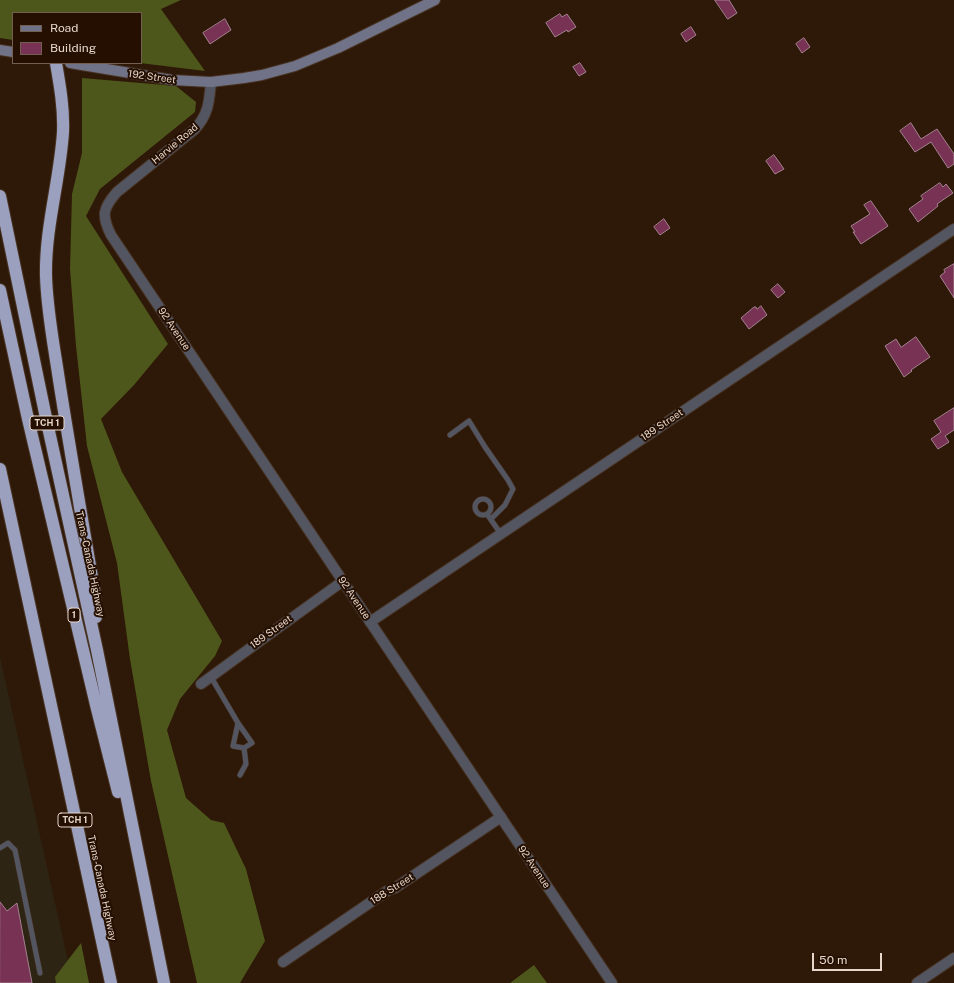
<!DOCTYPE html>
<style>
body{margin:0}
#map{position:relative;width:954px;height:983px;overflow:hidden;background:#2e1807;font-family:"Public Sans",sans-serif}
canvas{display:block}
.legend{position:absolute;left:12px;top:12px;width:130px;height:52px;box-sizing:border-box;background:#240f01;border:1px solid #725f52;margin:0;padding:5px 7px;list-style:none;font-size:12px;color:#e6d6cc}
.legend li{display:flex;align-items:center;gap:8px;height:20px}
.legend b{width:20px;border:1px solid #725f52}
.scale{position:absolute;left:812px;top:953px;width:70px;height:18px;box-sizing:border-box;border:2px solid #e6d6cc;border-top:0;padding-left:5px;font-size:12px;line-height:14px;white-space:nowrap;color:#e6d6cc;-webkit-text-stroke:3px #240f01;paint-order:stroke}
</style>
<div id="map">
<canvas width="954" height="983"></canvas>
<ul class="legend">
<li><b style="height:5px;background:#707387"></b>Road</li>
<li><b style="height:11px;background:#773254"></b>Building</li>
</ul>
<div class="scale">50 m</div>
</div>
<script>
const g = document.querySelector('canvas').getContext('2d');
g.lineJoin = 'round';
function paint(path, color) { g.fillStyle = color; g.fill(path, 'evenodd'); }
function strokePath(path, color, width, dash) { g.strokeStyle = color; g.lineWidth = width; g.lineCap = dash ? 'butt' : 'round'; g.setLineDash(dash || []); g.stroke(path); }
function write(font, color, halo, rows, align = 'center') {
  g.font = font + ' "Public Sans",sans-serif'; g.lineWidth = 4; g.setLineDash([]); g.textBaseline = 'middle'; g.strokeStyle = halo; g.fillStyle = color; for (const [text, x, y, turn = 0] of rows) {
    g.save(); g.translate(x, y); g.rotate((+turn || 0) * Math.PI / 180); g.textAlign = isNaN(turn) ? turn : align; if (halo) g.strokeText(text, 0, 0); g.fillText(text, 0, 0); g.restore();
  }
}
paint(new Path2D(`
 M0 657 73 983H0Z`), '#2d2414');
paint(new Path2D(`
 M0 0H181L161 9 205 71 140 63H141V13H13V40L0 38Z
 M82 78 176 86 196 102 195 112 100 189 86 216 168 344 134 385 101 419 122 472 222 641 215 656 180 699 167 730 186 798 211 820 224 823 246 869 265 941 240 983H197L151 781 130 659 117 563 87 446 76 346 70 269 72 194 82 153Z
 M81 943 89 983H56L55 977Z
 M534 965 547 983H510Z`), '#4e571b');
const building = new Path2D(`
 M715 0H729L737 13 728 19Z
 M560 14 562 17 567 14 576 27 568 32 567 30 555 37 546 23Z
 M225 19 231 30 210 44 203 33Z
 M691 27 696 35 686 42 681 34Z
 M804 38 810 47 802 53 796 44Z
 M580 63 586 72 579 76 573 67Z
 M911 123 921 139 937 129 954 154V164L948 168 931 142 915 152 900 131Z
 M774 155 784 169 775 174 766 161Z
 M940 183 943 187 946 184 953 193 937 204 938 206 918 222 909 209 923 199 921 196Z
 M871 201 888 226 861 244 853 232H855L851 226 870 214 864 205Z
 M664 219 670 228 660 235 654 227Z
 M954 264V298L940 276 945 272 944 270Z
 M778 284 785 292 778 298 771 290Z
 M761 306 767 315 749 329 741 318 754 307H756L757 309Z
 M916 337 930 357 911 370 912 371 904 377 885 346 896 339 901 347Z
 M954 408V430L945 436 949 442 938 449 931 439 941 432 934 421Z
 M0 902 7 911 17 903 32 983H0Z`);
paint(building, '#773254');
strokePath(building, '#a48290', 1);
const service = new Path2D(`
 M450 435 469 421 485 447 508 480 513 489 505 505 491 519
 M475 507a8 8 0 1 1 16 0a8 8 0 1 1-16 0Z
 M489 517 501 534
 M211 677 238 723 233 746 244 748 252 743 238 723
 M240 775 246 764 244 748
 M0 848 8 843 15 850 40 973`);
const minor = new Path2D(`
 M370 622 954 229
 M201 684 242 654 343 581
 M283 962 387 891 395 888 501 817
 M917 983 954 958`);
const tertiary = new Path2D(`
 M211 82C209 101 209 114 195 129L117 192C103 208 101 215 111 235L612 983`);
const secondary = new Path2D(`
 M0 50 13 52
 M70 63 172 80 211 82 244 78 262 75 295 66 338 48 435 0`);
const motorway = new Path2D(`
 M56 63C60 86 64 109 63 132 60 180 45 227 46 276 47 311 54 346 59 380 70 450 82 519 94 589L96 617
 M0 196 45 413 97 650 164 983
 M0 290 28 419 97 709 118 792
 M0 469 111 983`);
strokePath(service, '#483323', 6);
strokePath(minor, '#483323', 12);
strokePath(tertiary, '#483323', 12);
strokePath(secondary, '#483323', 12);
strokePath(motorway, '#483323', 14);
strokePath(service, '#535561', 5);
strokePath(minor, '#535561', 10);
strokePath(tertiary, '#535561', 10);
strokePath(secondary, '#707387', 10);
strokePath(motorway, '#9ca0bf', 12);
for (const [x, y, w] of [
 [47,423,34],
 [74,615,12],
 [75,820,34]
]) { const box = new Path2D(); box.roundRect(x - w / 2, y - 7, w, 14, 3); g.fillStyle = '#240f01'; g.fill(box); strokePath(box, '#e6d6cc', 1); }
write('bold 9px', '#e6d6cc', null, [
 ["TCH 1",47,423],
 ["1",74,615],
 ["TCH 1",75,820]
]);
write('10px', '#e6d6cc', '#240f01', [
 ["192 Street",152,77,8],
 ["Harvie Road",175,144,-40],
 ["92 Avenue",174,329,56],
 ["189 Street",662,425,-34],
 ["Trans-Canada Highway",90,564,78],
 ["92 Avenue",354,598,56],
 ["189 Street",271,632,-36],
 ["92 Avenue",534,867,56],
 ["Trans-Canada Highway",102,888,78],
 ["188 Street",392,889,-32]
]);
</script>
